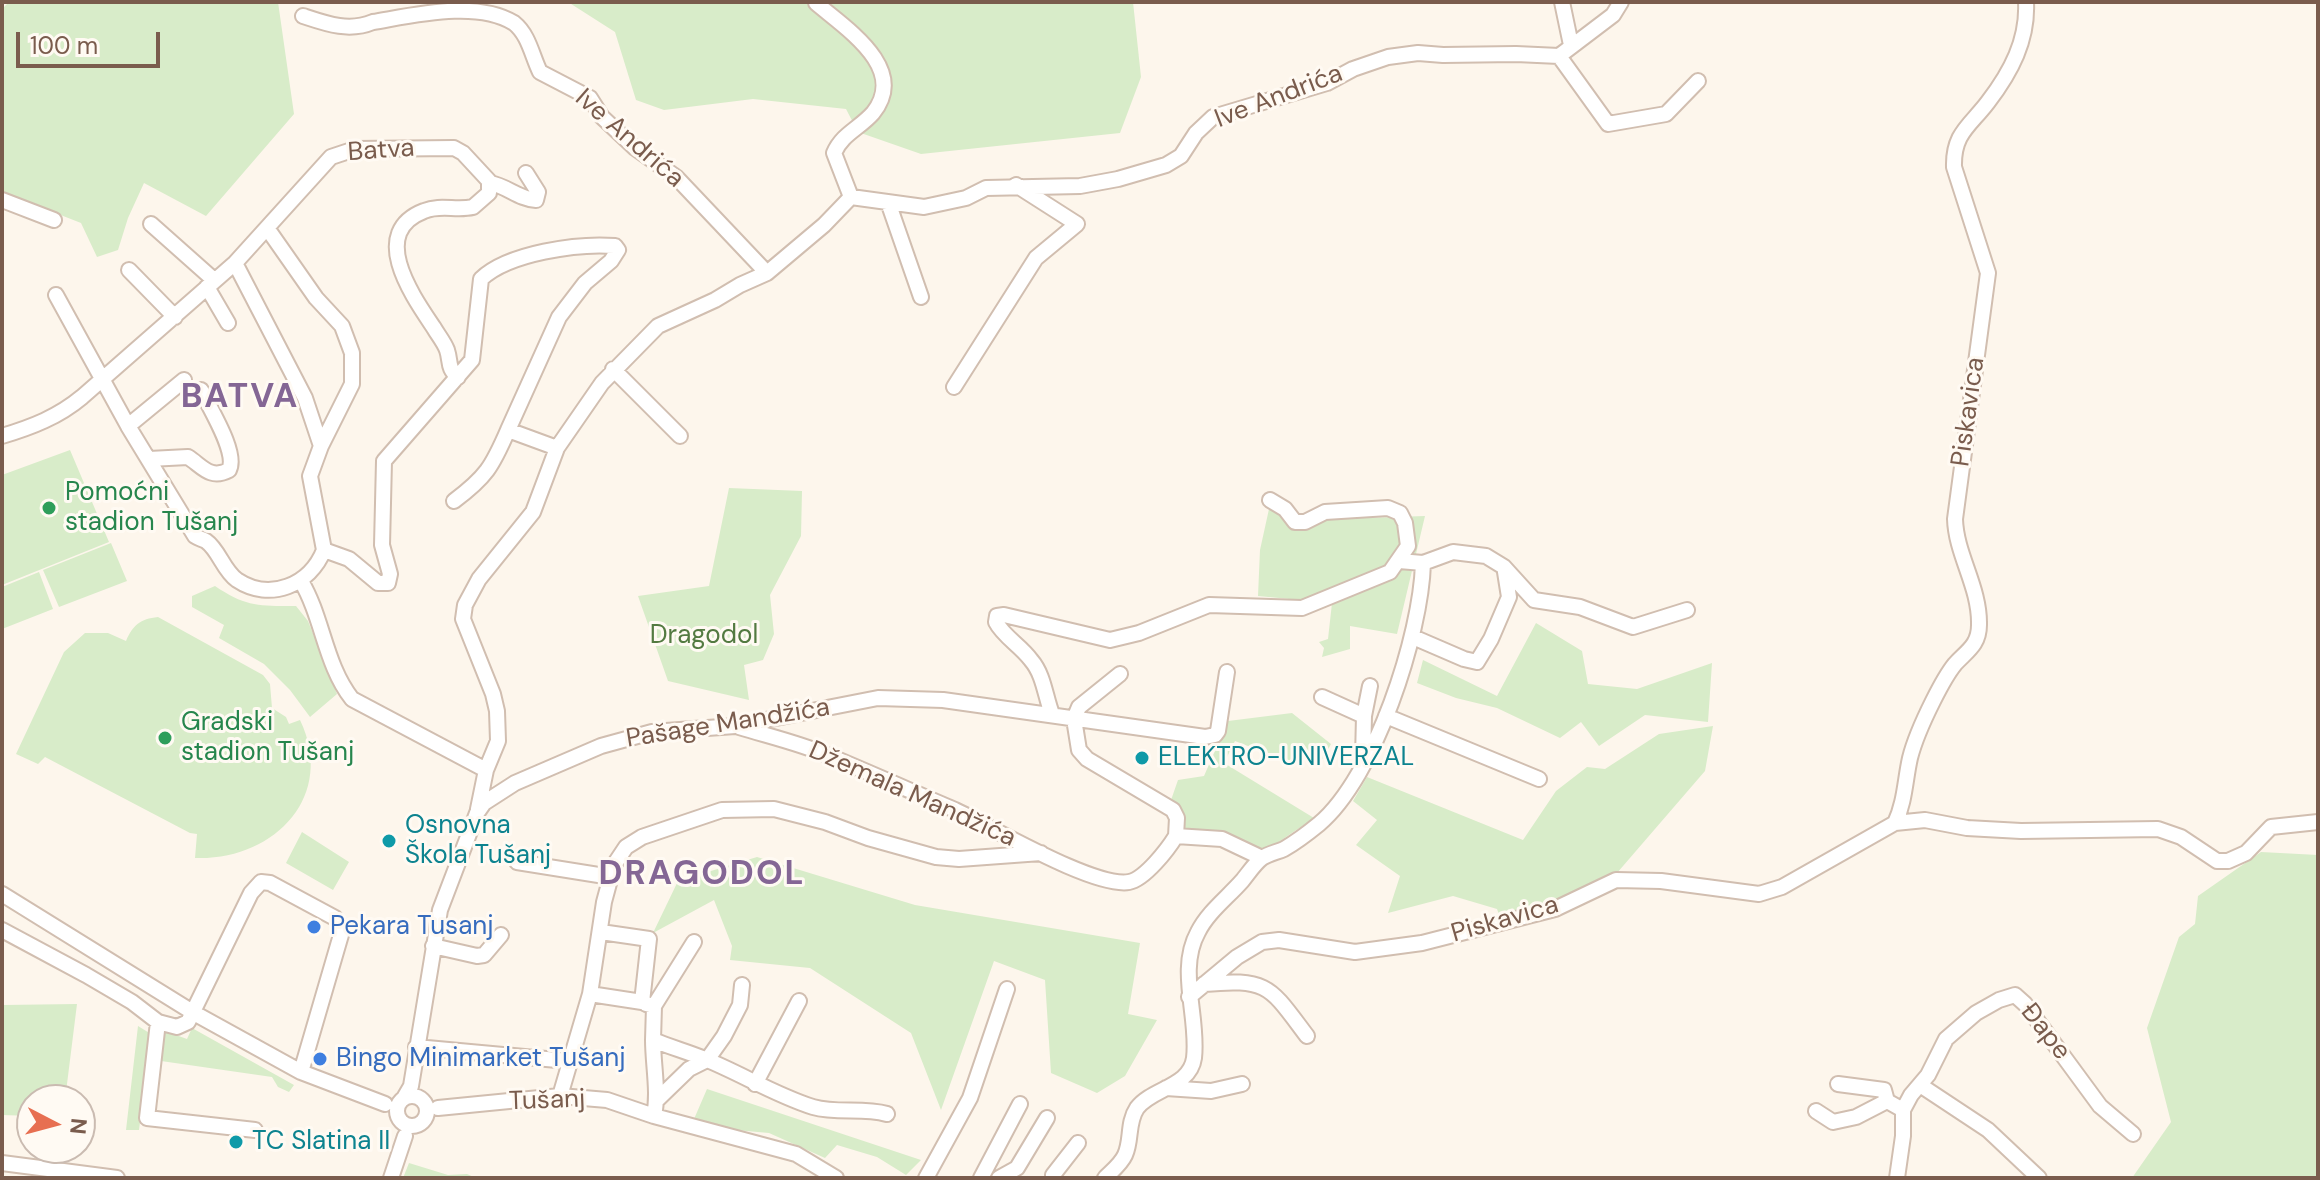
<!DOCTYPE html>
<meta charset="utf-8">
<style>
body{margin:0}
#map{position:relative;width:2320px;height:1180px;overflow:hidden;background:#fdf6ec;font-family:"DM Sans",sans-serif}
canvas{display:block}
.frame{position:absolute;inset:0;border:4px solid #7a5c4d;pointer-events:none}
.north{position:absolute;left:16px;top:1084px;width:80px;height:80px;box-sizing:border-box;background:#fffaf3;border:2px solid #cabbb1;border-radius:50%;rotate:96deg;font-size:22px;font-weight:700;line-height:32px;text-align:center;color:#7a5c4d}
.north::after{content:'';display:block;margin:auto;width:28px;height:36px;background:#e76f51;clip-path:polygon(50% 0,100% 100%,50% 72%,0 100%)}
.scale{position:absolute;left:16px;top:32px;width:144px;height:36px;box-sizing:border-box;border:4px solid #7a5c4d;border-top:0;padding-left:10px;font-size:24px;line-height:28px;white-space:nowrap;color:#7a5c4d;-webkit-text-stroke:6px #fffaf3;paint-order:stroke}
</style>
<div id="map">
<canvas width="2320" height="1180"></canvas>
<div class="frame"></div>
<div class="north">N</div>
<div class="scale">100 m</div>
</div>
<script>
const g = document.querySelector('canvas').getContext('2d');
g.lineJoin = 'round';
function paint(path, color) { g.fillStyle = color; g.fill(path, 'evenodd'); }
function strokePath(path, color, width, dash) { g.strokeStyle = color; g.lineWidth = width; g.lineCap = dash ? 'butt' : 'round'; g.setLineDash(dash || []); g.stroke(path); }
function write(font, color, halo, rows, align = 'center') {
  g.font = font + ' "DM Sans",sans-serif'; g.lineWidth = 6; g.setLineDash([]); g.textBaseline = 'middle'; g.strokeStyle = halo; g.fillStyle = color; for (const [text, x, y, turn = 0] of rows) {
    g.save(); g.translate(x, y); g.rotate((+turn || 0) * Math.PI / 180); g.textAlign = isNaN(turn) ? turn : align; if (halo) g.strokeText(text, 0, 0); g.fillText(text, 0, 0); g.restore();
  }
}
paint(new Path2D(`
 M9 2H278L294 114 206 216 144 183 128 218 118 250 97 257 81 223 2 192V9Z
 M568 2H1133L1141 77 1120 133 921 154 858 132 846 109 753 99 664 110 636 100 615 32Z
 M70 450 109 542 2 585V475Z
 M729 488 802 491 801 536 770 595 774 634 763 660 744 665 749 700 668 681 638 596 709 586Z
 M1269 509 1302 520 1425 516 1397 634 1350 626V649L1322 657 1324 648 1319 642 1328 639 1332 603 1258 596 1260 550Z
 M111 543 127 581 59 607 43 570Z
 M39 572 53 609 2 629V587Z
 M215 586C246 607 259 606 296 606L308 621 337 694 310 717 290 690 264 664 219 638 224 625 192 607V596Z
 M158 617 263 675 270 684 272 708 286 717 289 724 300 720C337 797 273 861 195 858L197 834 190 833 45 757 38 764 16 754 64 652 85 633H108L126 641C133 625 140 619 158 617Z
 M1536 623 1582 651 1588 684 1637 689 1712 663 1708 722 1645 715 1599 746 1581 722 1560 738 1497 708 1456 698 1417 683 1423 660 1497 696Z
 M1292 713 1331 744 1323 759 1296 752 1292 763 1235 741 1224 763 1314 818 1258 856 1222 839H1184L1170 803 1178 780 1204 776 1228 721Z
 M1713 726 1705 771 1598 895 1503 926 1497 909 1453 896 1388 913 1400 876 1356 845 1377 820 1353 801 1367 777 1523 840 1556 791 1587 767 1605 769 1659 734Z
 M302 832 349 862 333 890 286 863Z
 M2261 852 2318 855V1178H2132L2171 1122 2147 1028 2179 937 2195 924 2198 896Z
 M757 857 915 905 1140 943 1128 1014 1157 1020 1125 1076 1097 1093 1051 1073 1045 980 994 961 941 1110 911 1033 810 968 730 960 732 946 714 900 653 933 678 881Z
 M77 1004 65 1100H32V1116L2 1115 3 1005Z
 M138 1026 151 1034 139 1130H126Z
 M192 1028 294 1085 289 1092 278 1087 272 1077 161 1061 162 1030 187 1039Z
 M707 1089 921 1160 906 1175 877 1157 837 1145 825 1158 769 1133 691 1126Z
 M409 1163 448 1175 467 1174 476 1178H403Z`), '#d8ecc9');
const minor = new Path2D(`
 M1562 2 1571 45
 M816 3C845 28 909 68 873 113 860 128 842 134 834 153L851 197
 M303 16C327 24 349 32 373 22 415 15 477 0 514 23 529 35 532 56 540 72L590 98 602 117 635 148 676 177 767 273
 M1559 56 1608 124 1666 114 1698 81
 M490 183C507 186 519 199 536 200L538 192 526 173
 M851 197 924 207 966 198 986 188 1080 186 1118 179 1166 165 1181 156 1196 133 1213 117 1327 83 1353 69 1388 57 1418 53 1443 55 1516 54 1559 56 1613 15 1621 2
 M2 200 54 220
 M888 202 921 297
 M151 224 214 280
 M267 228 316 298 342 326 352 353V384L321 446 310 476 324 550
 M235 263 305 398 321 446
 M129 270 175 317
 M207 287 228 323
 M56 295 128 426 195 536C198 538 202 539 206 541 219 550 223 570 237 580 270 602 310 585 324 550L349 559 378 583H388L390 574 382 545 384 461 472 360 481 279C508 253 578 243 615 246L618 250 611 261 585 283 559 317 508 430 557 448
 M613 369 680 436
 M954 387 1036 258 1077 224 1016 185
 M128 426 184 380
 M2 436C32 427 58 417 82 397L235 263 331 157 355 149 454 148 463 153 489 181V193L473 207C456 211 441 204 424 211 367 233 414 298 434 328 438 335 444 342 447 350 451 362 447 368 458 377
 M149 459 188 457C202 466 210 480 229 470 238 453 210 409 201 390
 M454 501C486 477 492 467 508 430
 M1399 561 1423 563 1453 552 1486 556 1504 567 1534 600 1580 607 1633 627 1687 610
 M301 581C323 618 325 665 352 699L486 770
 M1413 637 1464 659 1477 662 1491 639 1509 597 1505 572
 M1120 674 1079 707 1074 719 1079 750 1087 759 1173 810 1177 818 1176 836
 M1322 697 1364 716
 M1052 714C1045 696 1044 675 1031 660 1021 646 1003 636 996 622L997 616 1004 615 1110 640 1139 633 1209 605 1302 608 1390 572 1408 546 1405 523 1400 513 1388 508 1325 512 1305 522H1295L1285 509 1270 500
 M1386 716 1539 779
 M739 727C768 736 799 743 827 755 870 773 913 792 955 810 992 827 1094 888 1129 882 1145 879 1168 849 1176 836L1222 839 1262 858
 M1363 758 1364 716 1370 686
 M478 809 486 770 498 741 497 711 493 694 463 619 465 605 479 579 533 512 557 448 602 383 658 326 715 300 740 285 767 273 824 225 851 197
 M1895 823C1905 802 1905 780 1910 758 1915 738 1924 719 1933 701 1939 689 1946 675 1955 664 1967 651 1979 645 1979 625 1980 587 1956 555 1955 519L1988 273 1954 167C1953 133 1970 126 1988 102 2011 72 2028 40 2026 2
 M517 862 611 877
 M2 894 194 1013 301 1072 385 1104
 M2 930 86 975 132 1002 158 1022
 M433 946 477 956 484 955 501 935
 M1204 984C1269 978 1270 987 1307 1036
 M590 994 642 1002 649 939 601 932
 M1189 997 1237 957 1262 942 1279 940 1355 952 1422 943 1555 909 1616 880 1661 881 1759 894 1782 887 1895 823 1925 820 1967 828 2021 831 2158 829 2181 837 2217 861H2228L2246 853 2271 827 2318 822
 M646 1004 654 1006 653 1040
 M654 1006 694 942
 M416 1047 568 1061
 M755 1084 799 1001
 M1838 1084 1884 1090 1887 1101
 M1920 1085 1988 1130 2039 1178
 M1166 1088 1211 1091 1242 1084
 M560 1096 590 994 604 902 614 865 626 847 642 837 722 810 774 809 825 822 868 838 936 857 959 859 1041 853
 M397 1111a15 15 0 1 1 30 0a15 15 0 1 1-30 0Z
 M404 1098 411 1086 440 910 477 813 484 803 515 783 601 746 652 732 735 726 878 698 943 700 1205 737 1215 735 1218 731 1227 672
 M657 1100 689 1069 707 1060 724 1036 740 1005 742 985
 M438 1108 560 1096 607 1100 654 1116 796 1154 836 1178
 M1816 1111 1833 1122 1856 1117 1887 1101 1903 1110
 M654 1116C659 1092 653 1065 653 1040 670 1047 688 1052 705 1059 742 1074 775 1095 813 1107 837 1114 863 1107 887 1114
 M255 1130 147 1118 158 1022 177 1027 188 1022 251 893 261 882 270 883 335 918 343 928 301 1072
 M2 1163 117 1178
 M391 1178 405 1136
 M926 1178 970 1098 1007 989
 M981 1178 1020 1104
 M999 1178 1017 1168 1047 1118
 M1054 1178 1053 1175 1078 1143
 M1105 1178C1112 1171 1121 1164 1125 1155 1132 1140 1127 1123 1137 1108 1152 1088 1190 1087 1194 1058 1199 1017 1177 970 1198 932 1208 912 1227 898 1242 881 1248 874 1254 864 1262 858 1268 854 1277 852 1284 849 1296 842 1308 833 1319 824 1375 777 1421 635 1423 563
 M1897 1178 1903 1136V1110L1911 1095 1928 1075 1946 1039 1976 1013 1999 1000 2015 995 2025 1004 2100 1106 2133 1134`);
strokePath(minor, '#d1beb0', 18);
strokePath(minor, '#fff', 14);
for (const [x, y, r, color] of [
 [49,508,8,"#2e9e5b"],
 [165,738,8,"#2e9e5b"],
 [1142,758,8,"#0f9aa8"],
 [389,841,8,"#0f9aa8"],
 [314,927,8,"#3f7fe0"],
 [320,1059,8,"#3f7fe0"],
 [236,1142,8,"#0f9aa8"]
]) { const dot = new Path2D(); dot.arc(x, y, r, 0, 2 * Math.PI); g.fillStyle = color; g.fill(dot); strokePath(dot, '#fffaf3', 3); }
write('26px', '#7a5c4d', '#fffaf3', [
 ["Ive Andrića",1279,97,-21],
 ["Ive Andrića",629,139,41],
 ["Batva",381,151,-4],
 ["Piskavica",1969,412,-82],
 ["Pašage Mandžića",728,724,-9],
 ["Džemala Mandžića",912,795,24],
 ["Piskavica",1505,920,-16],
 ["Đape",2045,1032,52],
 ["Tušanj",547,1101,-2]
]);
write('26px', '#27864d', '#fffaf3', [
 ["Pomoćni",65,493],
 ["stadion Tušanj",65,523],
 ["Gradski",181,723],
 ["stadion Tušanj",181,753]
], 'left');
write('26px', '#537a41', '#fffaf3', [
 ["Dragodol",704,636]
]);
write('26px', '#0d838f', '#fffaf3', [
 ["ELEKTRO-UNIVERZAL",1158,758],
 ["Osnovna",405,826],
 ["Škola Tušanj",405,856],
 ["TC Slatina II",252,1142]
], 'left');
write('26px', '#366cbe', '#fffaf3', [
 ["Pekara Tusanj",330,927],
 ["Bingo Minimarket Tušanj",336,1059]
], 'left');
g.letterSpacing = '2px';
write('bold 34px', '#846695', '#fffaf3', [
 ["BATVA",240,398],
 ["DRAGODOL",702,875]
]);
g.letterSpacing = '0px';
</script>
